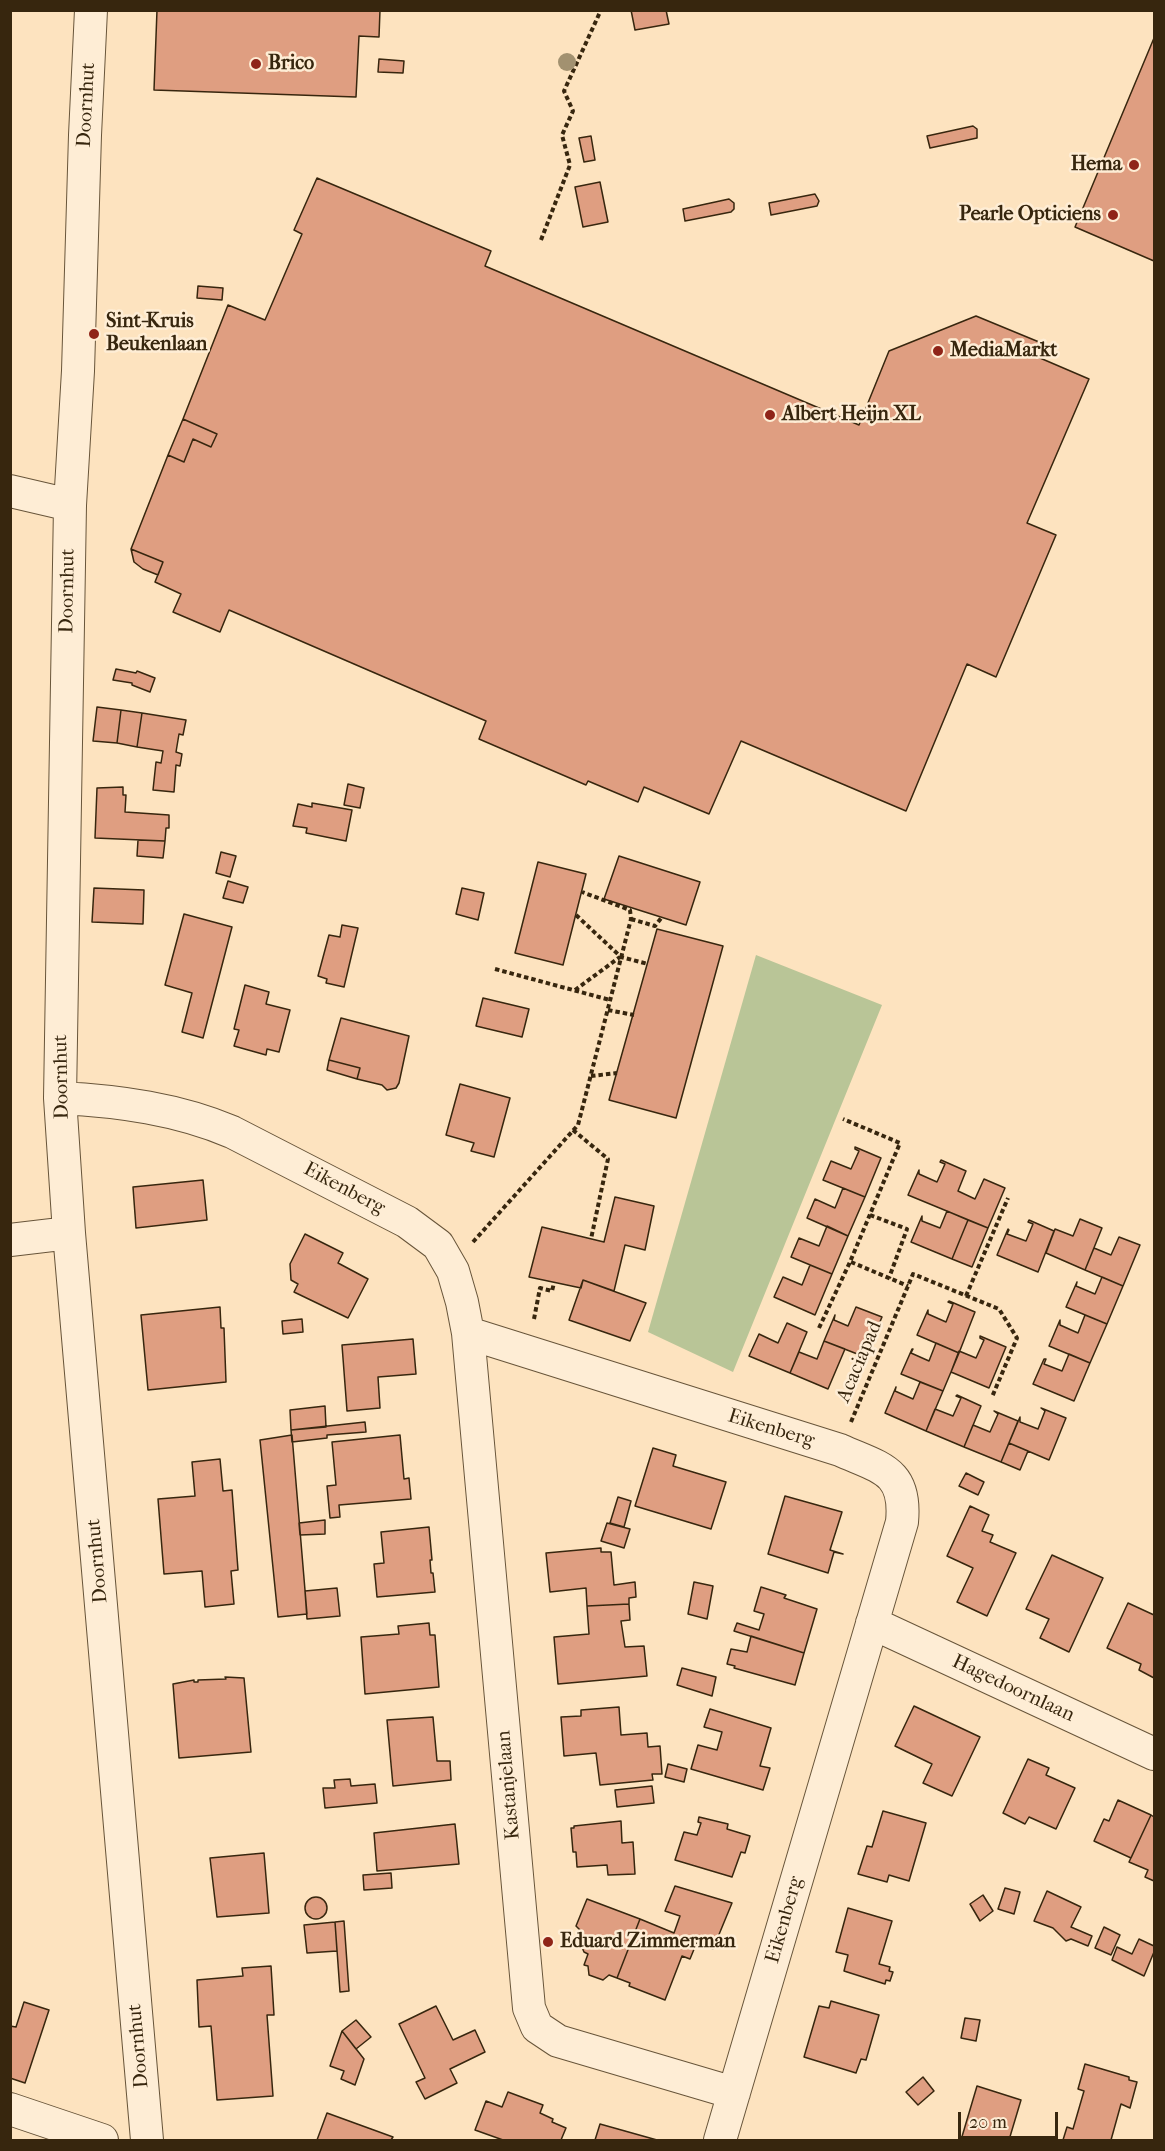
<!DOCTYPE html>
<style>
body{margin:0}
#map{position:relative;width:1165px;height:2151px;overflow:hidden;background:#fde3bf;font-family:"IM FELL French Canon",serif}
canvas{display:block}
.frame{position:absolute;inset:0;border:12px solid #37260e;pointer-events:none}
.scale{position:absolute;left:958px;top:2112px;width:100px;height:27px;box-sizing:border-box;border:3px solid #37260e;border-top:0;padding-left:8px;font-size:18px;line-height:21px;white-space:nowrap;color:#37260e;-webkit-text-stroke:4px #feedd5;paint-order:stroke}
</style>
<div id="map">
<canvas width="1165" height="2151"></canvas>
<div class="frame"></div>
<div class="scale">20 m</div>
</div>
<script>
const g = document.querySelector('canvas').getContext('2d');
g.lineJoin = 'round';
function paint(path, color) { g.fillStyle = color; g.fill(path, 'evenodd'); }
function strokePath(path, color, width, dash) { g.strokeStyle = color; g.lineWidth = width; g.lineCap = dash ? 'butt' : 'round'; g.setLineDash(dash || []); g.stroke(path); }
function write(font, color, halo, rows, align = 'center') {
  g.font = font + ' "IM FELL French Canon",serif'; g.lineWidth = 5; g.setLineDash([]); g.textBaseline = 'middle'; g.strokeStyle = halo; g.fillStyle = color; for (const [text, x, y, turn = 0] of rows) {
    g.save(); g.translate(x, y); g.rotate((+turn || 0) * Math.PI / 180); g.textAlign = isNaN(turn) ? turn : align; if (halo) g.strokeText(text, 0, 0); g.fillText(text, 0, 0); g.restore();
  }
}
paint(new Path2D(`
 M756 955 882 1005 733 1372 648 1332Z`), '#b9c597');
const building = new Path2D(`
 M157 10H380L379 37 359 36 356 97 154 90Z
 M631 10H666L669 24 635 30Z
 M1154 38V261L1075 227Z
 M379 59 404 61 403 73 378 72Z
 M973 126 977 129V138L930 148 927 136Z
 M591 136 595 160 584 162 579 138Z
 M317 178 491 251 485 266 859 425 889 351 976 316 1039 342 1033 355 1089 379 1027 523 1056 535 996 677 967 664 906 811 741 741 709 814 644 787 638 802 588 781 586 785 479 739 486 721 229 610 220 632 173 612 181 594 155 582 163 562 131 549 168 455 184 462 193 439 211 447 217 434 183 419 228 305 265 320 302 234 294 230Z
 M600 182 608 222 583 227 575 187Z
 M815 194 819 201 817 206 771 215 769 203Z
 M729 199 734 203V209L731 212 685 221 683 209Z
 M198 286 223 288 222 300 197 298Z
 M183 419 217 434 211 447 193 439 184 462 168 455Z
 M131 549 163 562 158 575 143 569 134 562Z
 M116 669 136 673 137 671 155 678 150 692 132 685V683L113 680Z
 M97 707 121 710 117 743 93 741Z
 M121 710 142 713 137 747 117 743Z
 M142 713 186 720 183 735 179 734 176 752 182 754 180 766 176 765 174 792 153 790 156 762 161 763 163 751 137 747Z
 M348 784 364 788 360 808 344 805Z
 M123 787V795H126L125 812 169 815V828H166L165 841 95 838 97 788Z
 M312 803 352 810 346 841 306 833 307 828 293 826 298 804 312 807Z
 M138 840 165 841 163 858 137 856Z
 M221 852 236 856 230 877 216 873Z
 M619 856 700 882 686 925 604 899Z
 M538 862 586 874 563 965 515 953Z
 M228 881 248 887 243 903 223 898Z
 M94 888 144 890 143 924 92 922Z
 M462 888 484 893 478 920 456 914Z
 M184 914 232 927 203 1038 182 1032 192 993 165 985Z
 M342 925 358 928 344 987 326 983 327 979 318 976 329 935 340 937Z
 M657 929 723 946 676 1118 609 1100Z
 M245 985 269 992 266 1004 290 1010 279 1052 267 1049 266 1055 234 1046 239 1030 234 1029Z
 M483 998 529 1009 522 1037 476 1026Z
 M341 1018 409 1036 399 1083 396 1088 387 1090 382 1085 357 1079 360 1068 329 1060Z
 M329 1060 360 1068 357 1079 327 1070Z
 M460 1084 510 1098 494 1157 471 1151 474 1143 446 1135Z
 M855 1147 881 1158 865 1197 823 1180 831 1161 851 1169 859 1151 855 1149Z
 M941 1160 966 1171 958 1191 975 1199 984 1179 1005 1188 988 1228 908 1195 919 1170V1174L937 1182 945 1164 940 1162Z
 M203 1180 207 1220 136 1228 133 1187Z
 M843 1188 865 1197 848 1236 807 1218 815 1199 835 1208Z
 M615 1197 654 1206 645 1250 625 1245 614 1291 583 1280 581 1288 529 1277 542 1227 604 1242Z
 M947 1211 968 1220 952 1259 911 1242 922 1216V1221L940 1228Z
 M1080 1219 1102 1228 1085 1270 1046 1253 1055 1229 1073 1236Z
 M968 1220 988 1228 972 1267 952 1259Z
 M1029 1220 1054 1231 1038 1272 997 1255 1008 1229 1009 1230 1007 1234 1026 1241 1033 1224 1028 1222Z
 M827 1226 848 1236 832 1274 791 1257 799 1238 819 1246Z
 M305 1234 343 1253 338 1263 368 1279 348 1318 294 1292 298 1284 291 1280 290 1264Z
 M1119 1237 1140 1245 1123 1286 1085 1270 1094 1248 1111 1255Z
 M810 1265 832 1274 815 1315 774 1297 783 1277 802 1285Z
 M1102 1277 1123 1286 1107 1324 1066 1307 1077 1282 1076 1286 1095 1294Z
 M583 1280 646 1303 630 1341 569 1320Z
 M949 1301 975 1312 959 1353 917 1335 928 1310V1314L946 1322 953 1304 948 1302Z
 M220 1307 221 1328H224L226 1382 148 1390 141 1315Z
 M856 1307 882 1317 865 1357 824 1341 835 1315 834 1320 848 1326Z
 M1085 1315 1107 1324 1090 1363 1049 1346 1060 1320V1325L1078 1333Z
 M302 1319 303 1332 283 1334 282 1321Z
 M787 1323 807 1332 790 1373 749 1356 759 1334 778 1343Z
 M980 1336 1006 1347 989 1388 951 1372 959 1351 976 1358 984 1340 980 1338Z
 M413 1339 416 1374 378 1377 380 1408 347 1411 342 1345Z
 M824 1341 845 1349 828 1389 790 1373 799 1352 817 1359Z
 M936 1343 959 1353 943 1391 901 1374 912 1349H913L911 1353 929 1361Z
 M1069 1354 1090 1363 1074 1401 1033 1384 1044 1359H1046L1044 1364 1062 1371Z
 M920 1382 943 1391 926 1431 885 1413 896 1387 895 1391 913 1399Z
 M957 1395 981 1406 964 1447 926 1431 935 1409 953 1416 961 1398 956 1396Z
 M325 1406 326 1427 291 1430 290 1410Z
 M1041 1408 1066 1418 1049 1460 1009 1443 1020 1417V1422L1038 1429 1045 1411Z
 M994 1411 1018 1421 1001 1462 964 1447 973 1425 990 1432 998 1414Z
 M365 1422 366 1432 327 1435V1438L292 1442 291 1430Z
 M292 1435 307 1614 278 1617 260 1440Z
 M400 1435 404 1479 409 1478 411 1499 339 1505 340 1517 330 1518 327 1486 336 1485 332 1442Z
 M1009 1443 1028 1451 1020 1470 1001 1462Z
 M653 1448 676 1455 673 1466 726 1482 711 1529 635 1506Z
 M220 1459 223 1491 232 1490 238 1570 231 1571 234 1604 205 1607 202 1571 164 1574 158 1499 195 1496 192 1462Z
 M966 1473 984 1482 978 1495 959 1486Z
 M785 1496 842 1512 830 1550 843 1554 834 1552 828 1573 768 1554Z
 M618 1497 631 1501 624 1527 610 1523Z
 M970 1506 989 1515 982 1531 993 1535 990 1542 1016 1553 987 1616 957 1602 973 1568 947 1556Z
 M325 1520V1534L300 1535 299 1523Z
 M607 1523 630 1529 624 1548 601 1541Z
 M429 1527 432 1560H430L431 1573H433L435 1592 377 1597 374 1564 384 1563 381 1532Z
 M601 1548V1552H611L614 1585 635 1582 636 1597 629 1598V1604L587 1606 586 1588 550 1592 546 1553Z
 M1052 1555 1103 1578 1069 1652 1040 1638 1049 1619 1026 1609Z
 M694 1582 713 1586 707 1619 688 1614Z
 M761 1587 786 1595 784 1598 817 1609 804 1653 734 1631 737 1623 759 1630 764 1614 754 1611Z
 M337 1588 340 1616 307 1619 305 1591Z
 M1128 1603 1154 1615V1678L1139 1670 1141 1664 1107 1648Z
 M629 1604 630 1620 621 1621 625 1647 644 1646 647 1676 558 1684 554 1637 589 1634 587 1606Z
 M429 1623 430 1635H435L439 1687 365 1694 361 1637 399 1634 398 1626Z
 M751 1636 804 1653 795 1685 734 1668 735 1666 727 1664 731 1649 747 1652Z
 M682 1668 716 1677 712 1696 677 1685Z
 M225 1677 244 1678 251 1752 179 1758 173 1684 194 1680V1682H198V1680L226 1679Z
 M914 1706 980 1737 952 1796 923 1783 932 1764 895 1746Z
 M619 1707 621 1735 647 1733 648 1747 660 1746 662 1774H652L653 1780 600 1785 596 1753 564 1756 561 1717 581 1716V1710Z
 M710 1709 771 1728 760 1766 770 1768 763 1790 691 1769 698 1745 717 1750 722 1732 704 1727Z
 M433 1717 437 1761H450L451 1780 393 1786 387 1720Z
 M1028 1759 1049 1768 1046 1775 1075 1788 1056 1829 1029 1817 1025 1824 1003 1813Z
 M668 1764 687 1769 684 1782 665 1777Z
 M350 1779 351 1786 375 1784 377 1803 325 1808 323 1788H335L334 1780Z
 M652 1786 654 1803 617 1807 615 1790Z
 M1118 1800 1151 1815 1131 1858 1094 1841 1104 1819 1109 1821Z
 M883 1811 926 1823 909 1881 889 1875 887 1882 858 1874 867 1846 872 1847Z
 M1151 1815 1154 1817V1881L1145 1877 1148 1870 1129 1862Z
 M699 1817 728 1824 727 1829 750 1836 745 1853 741 1852 732 1877 675 1860 684 1832 697 1835 701 1823 698 1822Z
 M621 1821 622 1843 633 1842 635 1874 608 1875 607 1865 577 1867 576 1852H573L571 1828H574V1826Z
 M455 1824 459 1864 377 1871 374 1833Z
 M264 1853 269 1913 217 1917 210 1858Z
 M391 1873 392 1888 364 1890 363 1875Z
 M675 1886 732 1903 713 1949 697 1942 690 1959 682 1956 665 2000 629 1986 630 1983 617 1978 640 1919 674 1933 680 1916 665 1911Z
 M1005 1888 1020 1892 1014 1914 998 1909Z
 M1047 1891 1081 1907 1071 1927 1092 1936 1088 1946 1071 1939 1066 1941 1053 1928 1034 1921Z
 M983 1895 993 1911 980 1921 970 1904Z
 M305 1908a11 11 0 1 1 22 0a11 11 0 1 1-22 0Z
 M587 1899 640 1919 617 1978 609 1975 603 1980 589 1975 588 1966 584 1965 588 1954 584 1952 578 1938 580 1930 576 1926Z
 M848 1908 892 1921 879 1964 890 1967 889 1971 893 1972 890 1981 886 1980 885 1984 844 1971 848 1955 836 1952Z
 M344 1921 349 1991 340 1992 335 1922Z
 M335 1922 337 1951 307 1953 304 1925Z
 M1104 1927 1120 1935 1111 1955 1095 1948Z
 M1139 1939 1154 1946V1952L1144 1976 1112 1960 1117 1947 1132 1954Z
 M271 1966 274 2015H267L273 2096 217 2100 211 2026 199 2027 197 1980 243 1976 242 1968Z
 M831 2001 879 2015 866 2060 861 2059 856 2073 804 2057 819 2006 829 2008Z
 M24 2002 49 2010 25 2083 10 2078V2026L16 2027Z
 M436 2006 453 2040 475 2030 485 2052 450 2069 457 2083 425 2099 416 2082 425 2078 399 2024Z
 M965 2018 980 2020 976 2041 961 2038Z
 M356 2020 371 2037 356 2049 342 2031Z
 M342 2031 364 2059 355 2085 341 2079 344 2071 330 2066Z
 M1085 2064 1129 2077V2080L1137 2082 1130 2108 1121 2104 1111 2140H1063L1067 2127 1073 2129 1084 2091 1078 2089Z
 M923 2077 934 2091 918 2105 906 2092Z
 M977 2086 1021 2100 1009 2140 993 2137 992 2140H961Z
 M508 2092 543 2105 540 2113 553 2119 552 2122 566 2128 561 2140H503L475 2130 486 2101 502 2107Z
 M327 2113 393 2137 391 2140H317Z
 M600 2124 657 2140H595Z`);
paint(building, '#df9e81');
strokePath(building, '#37260e', 1.5);
const street = new Path2D(`
 M91 10 85 135 78 371 70 505 60 1098 69 1233 147 2140
 M10 491 70 505
 M60 1098C119 1101 178 1109 232 1132L407 1222 438 1245 453 1271 462 1302 468 1333 840 1450C880 1468 907 1470 902 1522L720 2140
 M10 1240 69 1233
 M468 1333 529 2008 537 2027 558 2041 734 2093
 M872 1623 1154 1754
 M10 2109 102 2140`);
strokePath(street, '#68553a', 34);
strokePath(new Path2D(`
 M541 240 570 165 562 135 573 111 564 91 601 10
 M576 915 621 957 648 964
 M631 919 655 926 662 917
 M495 969 610 1000
 M575 990 620 957
 M608 1010 634 1015
 M591 1076 617 1073
 M573 1130 608 1159 591 1239
 M870 1215 907 1229 889 1278
 M473 1242 578 1125 631 919 630 910 582 892
 M851 1262 908 1286
 M966 1296 1008 1198
 M534 1319 540 1288 552 1291 554 1283
 M819 1328 850 1262 900 1143 843 1119
 M851 1422 913 1274 999 1309 1017 1338 992 1397`), '#37260e', 4, [4.5, 3]);
strokePath(street, '#feedd5', 32);
g.fillStyle = '#a29170';
for (const [x, y] of [
 [567,62]
]) { g.beginPath(); g.arc(x, y, 9, 0, 2 * Math.PI); g.fill(); }
for (const [x, y, r, color] of [
 [256,64,6,"#8f2418"],
 [1134,165,6,"#8f2418"],
 [1113,215,6,"#8f2418"],
 [94,334,6,"#8f2418"],
 [938,351,6,"#8f2418"],
 [770,415,6,"#8f2418"],
 [548,1942,6,"#8f2418"]
]) { const dot = new Path2D(); dot.arc(x, y, r, 0, 2 * Math.PI); g.fillStyle = color; g.fill(dot); strokePath(dot, '#feedd5', 2); }
write('bold 20px', '#37260e', '#feedd5', [
 ["Brico",268,64],
 ["Hema",1122,165,"right"],
 ["Pearle Opticiens",1101,215,"right"],
 ["Sint-Kruis",106,322],
 ["Beukenlaan",106,345],
 ["MediaMarkt",950,351],
 ["Albert Heijn XL",782,415],
 ["Eduard Zimmerman",560,1942]
], 'left');
write('20px', '#37260e', '#feedd5', [
 ["Doornhut",87,105,-87],
 ["Doornhut",68,591,-89],
 ["Doornhut",62,1077,-91],
 ["Eikenberg",344,1189,28],
 ["Acaciapad",860,1362,-67],
 ["Eikenberg",771,1429,17],
 ["Doornhut",98,1561,-95],
 ["Hagedoornlaan",1013,1689,25],
 ["Kastanjelaan",509,1785,-95],
 ["Eikenberg",785,1920,-74],
 ["Doornhut",139,2046,-95]
]);
</script>
